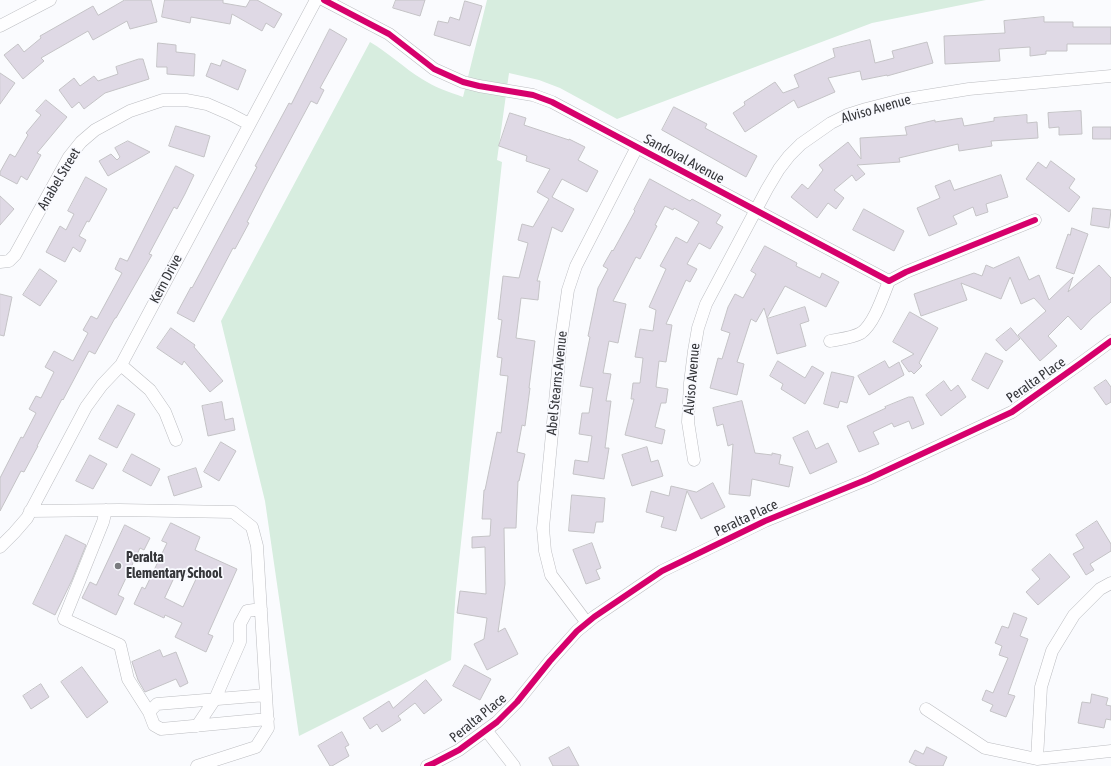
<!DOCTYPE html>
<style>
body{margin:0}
canvas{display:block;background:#fafbfe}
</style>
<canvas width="1111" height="766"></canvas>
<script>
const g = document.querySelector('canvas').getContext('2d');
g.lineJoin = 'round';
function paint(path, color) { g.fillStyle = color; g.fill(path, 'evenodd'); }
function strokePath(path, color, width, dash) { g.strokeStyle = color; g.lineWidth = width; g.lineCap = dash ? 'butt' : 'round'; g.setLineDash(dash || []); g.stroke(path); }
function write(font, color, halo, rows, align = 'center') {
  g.font = font + ' "Asap Condensed",sans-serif'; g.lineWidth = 3.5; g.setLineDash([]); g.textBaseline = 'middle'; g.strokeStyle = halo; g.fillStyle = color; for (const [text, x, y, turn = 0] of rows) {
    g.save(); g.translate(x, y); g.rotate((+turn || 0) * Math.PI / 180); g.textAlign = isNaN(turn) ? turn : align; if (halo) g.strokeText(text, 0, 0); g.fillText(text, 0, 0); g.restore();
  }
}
paint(new Path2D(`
 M487 0H986L872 23 617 119 560 88 539 80 509 73 497 160 502 162 456 589 451 660 299 736 265 501 221 321 370 42C389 53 404 68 422 79 434 87 449 92 463 97Z`), '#d7eddf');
const building = new Path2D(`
 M125 0H151L157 22 130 29 127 21 93 40 88 31 41 58 44 61 23 79 4 55 18 44 24 52 41 38 40 36 93 6 98 15Z
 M165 0H223V3L246 7 250 0H257L282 14 274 28 266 23 262 31 232 14 230 24 191 17 190 23 162 17Z
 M396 0H425L420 16 393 8Z
 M465 1 482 6 470 46 434 35 438 21 448 23 450 17 459 20Z
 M1044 17V22H1073V27H1111V44H1067V51H1046V54L1030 56V47L999 49 1000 61 945 64 944 36 1005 33 1004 21Z
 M330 29 347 39 320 88 324 90 317 104 311 101 266 185 247 222 249 223 235 249 233 248 194 322 177 313 191 287 192 288 257 167 255 166 289 103 291 104Z
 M870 40 875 63 894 58 892 51 927 42 933 63 887 76V75L862 80 860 71 828 78 835 92 798 108 794 100 745 132 733 113 745 105 744 102 775 82 783 93 799 87 794 75 835 57 833 49Z
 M158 43 176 45V52L195 54 194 76 167 74V67H157Z
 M139 59H143L149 79 105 93 84 109 79 102 72 108 59 90 74 78 80 86 94 76 98 81 118 74 116 67Z
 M223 60 246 70 238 90 206 76 211 63 220 66Z
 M0 73 15 83 0 104Z
 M46 100 67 117 37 153 41 155 27 180 21 176 17 184 0 175V172L10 154 15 157 28 135 26 133 41 115 36 111Z
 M674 107 707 124 705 128 757 156 746 177 662 130Z
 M1081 111 1082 134 1059 135V127L1049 128 1048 113Z
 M510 113 526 118 524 125 569 140V139L585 147 578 160 598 171 587 192 562 179 552 197 574 209 562 232 552 227 537 281H540L538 300 521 298 516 338 535 341 529 388H530L525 426 522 425 517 452 525 454 519 481H518L516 528H504L505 584 498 632 505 628 518 654 487 670 474 644 484 639 487 618 457 613 460 591 486 594 485 547 472 548V537L490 536 491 519H482L484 490H485L497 432 501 433 508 376 500 375 502 358 497 357 502 320 498 319 503 276 519 278 528 243 518 240 522 224 533 227 549 199 537 192 550 169 526 161 527 156 499 146Z
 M1027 115V123L1037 122 1038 138 991 141 992 146 959 151 958 144 899 158 900 162 857 165 865 174 856 181 852 175 834 190 844 198 836 209 828 203 817 218 791 197 802 184 808 189 823 170 819 165 848 142 861 159 860 138 907 135 905 127 935 120V122L962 118 964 126 994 121V118Z
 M176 126 210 136 204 157 169 146Z
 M1093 127H1111V139H1093Z
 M128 141 150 152 108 176 99 161 111 154 117 160 120 157 115 148Z
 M1051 161 1075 179 1069 188 1080 197 1069 212 1026 179 1038 162 1046 168Z
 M176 166 194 175 185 194 177 209 174 207 149 254 152 255 116 318H115L95 354 89 351 63 400 62 399 37 446H38L24 472 21 471 0 511V478L21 437 23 438 36 413 29 409 36 396 41 398 54 372 45 367 54 351 73 361 88 333 83 330 91 316 97 319 122 273 115 269 120 258 127 261Z
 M1001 175 1008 197 986 204 988 212 976 216 973 207 953 216 957 224 929 236 917 208 940 198 935 186 950 180 954 190Z
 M86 177 107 189 89 222 87 221 79 236 86 240 80 252 73 247 65 262 46 252 60 226 66 230 74 214 68 211Z
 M650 179 690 201 692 199 721 215 716 223 723 227 710 249 699 243 687 264 697 269 690 282 686 280 666 324 672 325 666 362 659 361 656 387 668 389 666 403H661L655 427 665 430 662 444 625 435 634 399H631L633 383H640L643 358 635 357 640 329 653 331 656 310 649 307 666 269 660 266 676 237 687 243 699 222 674 208 673 210 665 206 655 225 657 226 640 259 636 257 613 301 626 304 618 343 609 341 603 373 611 374 606 401H611L605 448H609L604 479 573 474 575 460 588 462 592 436 579 434 582 413H589L593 388 580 386 590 337 588 336 598 288 608 269 603 266 612 250 613 251 635 211 634 210Z
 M0 196 14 209 0 225Z
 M1093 208 1111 210 1109 228 1091 225Z
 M864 209 904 231 894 251 853 230Z
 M1072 228 1088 234 1074 274 1056 268 1068 234 1070 235Z
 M765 246 797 263 796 266 820 278 822 273 839 282 826 307 785 286 767 318 764 308 756 322 751 319 737 362 744 364 737 395 710 388 718 358 722 359 730 333 721 330 728 307 735 294 743 298 756 274 751 271Z
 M1019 257 1029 280 1039 275 1049 300 1073 277 1068 292 1099 265 1111 278V302L1092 318 1081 330 1068 316 1048 336 1057 346 1040 361 1018 335 1046 311 1034 298 1021 304 1010 277 1001 299 961 283 967 300 921 316 914 294 974 273 982 276 986 265 993 268Z
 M40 269 57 281 40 306 23 295Z
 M0 294 12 297 4 336 0 335Z
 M805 307 809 321 800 324 806 346 777 354 767 319Z
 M910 312 938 328 919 363 922 366 914 374 911 371 909 372 901 361 914 354 893 342Z
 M171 328 195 345 194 347 223 381 210 392 184 361 182 365 157 348Z
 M1011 328 1020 339 1006 351 996 340Z
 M986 353 1003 361 988 389 972 380Z
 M778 361 805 378 812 366 824 373 805 404 781 389 783 384 770 376Z
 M885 361 889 368 899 362 904 375 869 395 858 376Z
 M832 372 854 377 847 403 840 401 838 408 824 404Z
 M1106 380 1111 387V402L1106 405 1094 388Z
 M944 381 951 391 958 385 966 397 941 416 926 395Z
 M909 397H913L924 424 912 429 909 421 894 427 892 423 873 432 879 444 859 452 847 426 886 408 885 407Z
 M742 401 755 453 772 455V453L781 455 779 464 793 467 789 487 752 479 750 496 729 494 733 444 728 446 723 424 717 426 713 408Z
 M222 402 225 420 233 418 235 430 208 436 202 406Z
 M118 405 135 414 117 448 99 439Z
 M808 431 816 449 828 443 837 462 810 474 793 438Z
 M221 442 236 451 219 481 204 472Z
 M647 447 651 462 658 460 663 476 632 486 622 455Z
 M132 454 160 469 151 486 123 471Z
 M90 455 107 464 93 489 76 481Z
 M196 468 202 487 174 496 168 477Z
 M713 483 725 507 701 519 687 491 676 531 661 527 664 517 646 512 651 491 669 496 671 486 696 492Z
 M572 495 605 498 603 522H596L594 533 569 531Z
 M1097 521 1111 544V551L1090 564 1094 570 1086 575 1073 554 1084 548 1076 535Z
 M171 523 200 537 195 550 237 569 208 634 213 636 206 652 175 637 182 623 165 615 164 618 134 604 142 587 145 589 167 543 162 541ZM178 570 196 579 183 607 165 598Z
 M125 525 150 538 144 550 140 548 118 595 124 598 116 615 82 598 90 582 96 585Z
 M66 535 86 545 72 580 55 615 33 604Z
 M592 543 601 568 596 570 600 579 586 584 573 550Z
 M1050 554 1070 577 1038 605 1026 592 1040 579 1032 570Z
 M1014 613 1027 618 1020 636 1028 639 1008 694 1015 696 1006 717 990 711 993 705 982 700 986 690 993 693 1008 658 999 655 1002 646 995 643 1002 626 1008 628Z
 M160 650 163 657 176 652 188 683 180 687 176 679 145 692 138 680 132 662Z
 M465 665 491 679 480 700 453 686Z
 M82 667 108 702 87 718 61 682Z
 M426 680 442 700 424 714 415 703 398 716 401 720 382 732 377 724 370 729 363 718 389 701 393 708Z
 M41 684 49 697 31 709 23 696Z
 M1092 694 1108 698 1106 705 1111 706V720L1106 719 1104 728 1078 723 1082 702 1090 703Z
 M342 732 349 745 345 747 349 756 332 766H330L318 746Z
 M569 747 579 766H553L549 758Z
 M927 747 947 757 943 766H917L909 762 915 750 923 754Z`);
paint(building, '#dfd9e5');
strokePath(building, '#c4c3c6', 1);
const minor = new Path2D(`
 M324 0 389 34 434 69 463 82 479 86 533 95 552 102 889 281 906 272 1035 220
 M0 26 50 0
 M0 262 9 261 15 255 69 157 81 142 95 130 130 111 163 100H186L207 104 230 114 249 124
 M830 341C840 339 852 338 861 333 874 324 883 296 889 281
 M121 365 150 390 165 412 176 440
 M694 460 688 422 690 383 694 351 698 328 706 304 767 189 779 169 789 156 801 144 831 123 847 115 866 109 901 100 969 89 1111 76
 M106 510 103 522 64 619 120 645 128 679 149 712
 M30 511 119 510 233 512 252 527 257 546 268 728 256 747 197 766
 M0 547 14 533 27 518 86 407 102 385 121 365 316 0
 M587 623 551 575 545 551 543 528 561 339 568 290 576 266 637 147
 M266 695 157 704 149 712 154 725 161 729 268 719
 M926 709 985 748 1037 759 1111 751
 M197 726 215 699 240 642V624L247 611 261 609
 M486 730 514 766
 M1037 759 1041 687 1052 651 1074 615 1100 589 1111 583
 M427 766 434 763 459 750 497 722 517 702 550 661 577 631 594 617 662 571 765 521 868 479 1012 412 1081 363 1111 341`);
strokePath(minor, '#bcbdc1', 13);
strokePath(minor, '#fefeff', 12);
strokePath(new Path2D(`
 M324 0 389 34 434 69 463 82 479 86 533 95 552 102 889 281 906 272 1035 220
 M427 766 434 763 459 750 497 722 517 702 550 661 577 631 594 617 662 571 765 521 868 479 1012 412 1081 363 1111 341`), '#d6006c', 6);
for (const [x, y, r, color] of [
 [118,566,4,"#7a7b7f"]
]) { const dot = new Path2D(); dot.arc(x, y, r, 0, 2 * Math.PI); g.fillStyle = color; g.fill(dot); strokePath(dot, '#f9faff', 1.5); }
write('14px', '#35363a', '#f9faff', [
 ["Alviso Avenue",876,109,-16],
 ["Sandoval Avenue",684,159,28],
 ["Anabel Street",59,179,-59],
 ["Kern Drive",166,279,-62],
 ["Alviso Avenue",692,379,-85],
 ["Peralta Place",1036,380,-35],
 ["Abel Stearns Avenue",557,383,-84],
 ["Peralta Place",746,518,-25],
 ["Peralta Place",478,718,-39]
]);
write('bold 14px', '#35363a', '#f9faff', [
 ["Peralta",126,558],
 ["Elementary School",126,574]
], 'left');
</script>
